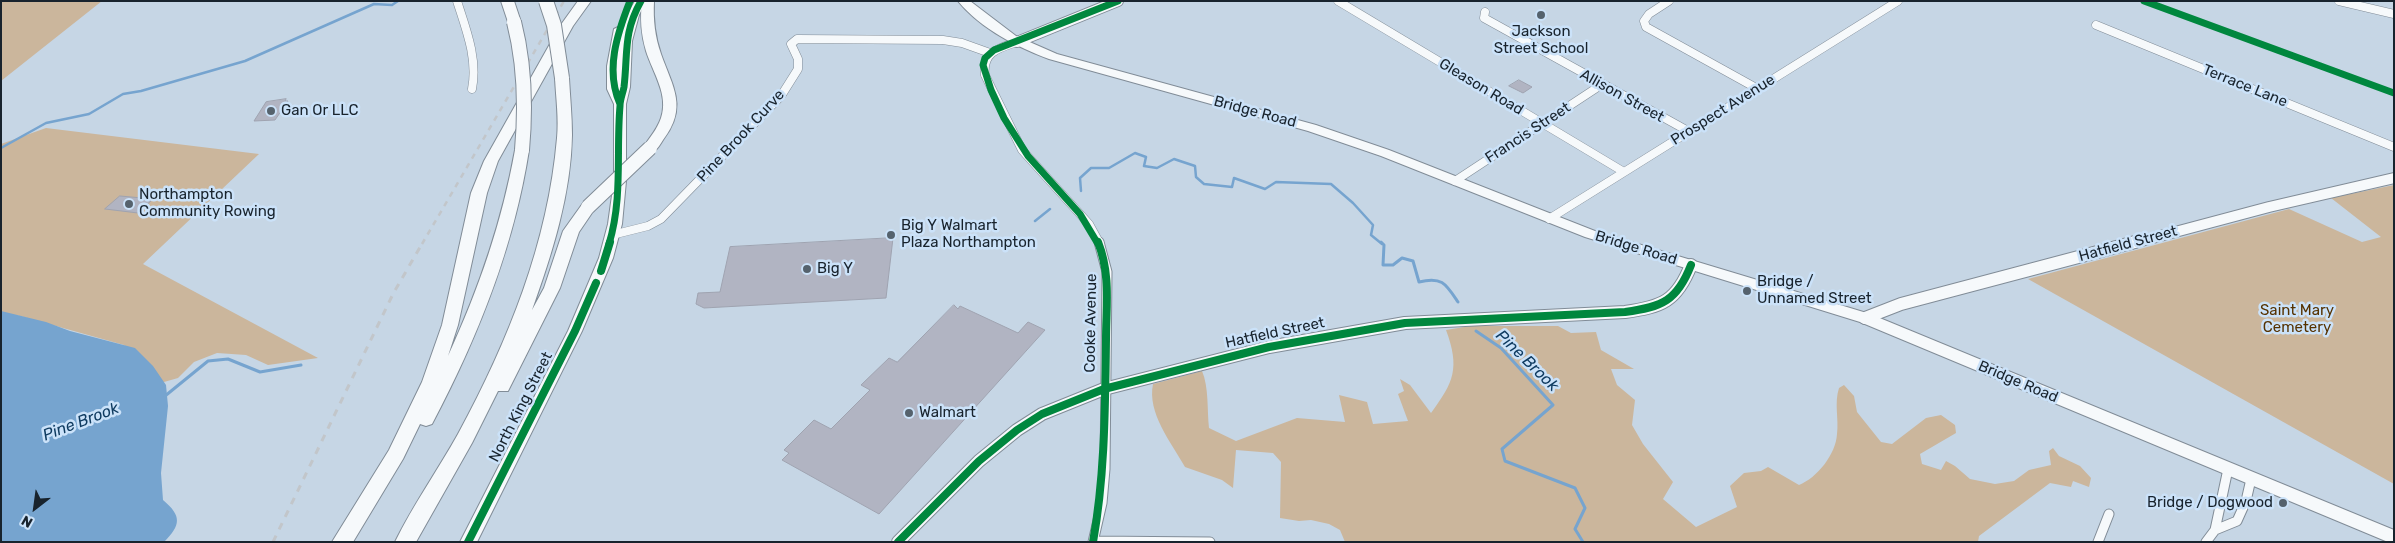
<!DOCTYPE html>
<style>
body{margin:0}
#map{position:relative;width:2395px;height:543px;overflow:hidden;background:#c6d6e5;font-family:Rubik,sans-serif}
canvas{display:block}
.frame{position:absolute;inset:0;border:2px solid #18232d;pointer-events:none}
.north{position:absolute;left:10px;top:483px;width:50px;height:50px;-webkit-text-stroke:4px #cbe2f9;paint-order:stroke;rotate:210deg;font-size:14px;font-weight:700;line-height:20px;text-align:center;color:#18232d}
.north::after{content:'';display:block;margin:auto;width:18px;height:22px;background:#18232d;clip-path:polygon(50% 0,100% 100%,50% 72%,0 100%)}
</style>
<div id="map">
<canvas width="2395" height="543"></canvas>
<div class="frame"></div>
<div class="north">N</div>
</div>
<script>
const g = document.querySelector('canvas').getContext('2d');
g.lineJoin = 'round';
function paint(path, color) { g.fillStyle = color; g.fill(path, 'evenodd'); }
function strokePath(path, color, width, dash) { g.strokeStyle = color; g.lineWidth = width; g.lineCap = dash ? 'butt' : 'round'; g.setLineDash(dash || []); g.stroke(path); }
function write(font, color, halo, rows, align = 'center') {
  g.font = font + ' Rubik,sans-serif'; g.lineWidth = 5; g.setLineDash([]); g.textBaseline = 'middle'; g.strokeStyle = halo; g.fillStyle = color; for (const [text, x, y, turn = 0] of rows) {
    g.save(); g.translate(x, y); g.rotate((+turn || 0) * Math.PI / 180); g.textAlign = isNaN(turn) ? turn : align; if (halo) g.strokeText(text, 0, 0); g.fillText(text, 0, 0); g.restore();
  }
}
paint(new Path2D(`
 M1 1H102L1 81Z
 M2139 1H2149L2394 91V95Z
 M46 128 259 154 143 264 318 358 268 365 246 355 217 353 194 362 178 378 157 384 124 345 20 316 1 313V144Z
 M2394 185V484L2028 279 2289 209 2362 242 2381 237 2331 198Z
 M1470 326H1558L1571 333 1596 332 1601 350 1634 369H1611L1617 385 1635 400 1632 425 1643 444 1673 482 1663 499 1696 527 1737 507 1730 486 1744 473 1761 471 1768 467 1799 485C1817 478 1836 454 1837 434 1839 419 1834 403 1839 388L1844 385 1854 396 1857 412 1881 442 1892 444 1926 418 1941 415 1955 425 1956 433 1920 454 1922 464 1941 470 1946 461 1955 466 1970 479 1995 484 2014 481 2029 470 2051 465 2049 451 2053 448 2059 456 2080 466 2091 478 2089 487 2073 481 2071 487 2050 483 1979 536 1978 542H1345L1340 530 1329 524 1311 520 1299 521 1280 518 1281 462 1273 453 1236 450 1233 488 1222 480 1185 467C1171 442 1147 413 1153 384L1202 371C1209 387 1207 410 1209 428L1236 441 1297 418 1345 422 1339 395 1367 402 1373 424 1408 421 1398 394 1404 391 1400 379 1410 385 1431 413C1454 382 1460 368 1446 330Z`), '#cbb69c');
paint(new Path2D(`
 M1 311 46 322 70 331 135 348 153 366 166 385 168 406 161 473 163 500C182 516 181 525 164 542H1Z`), '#76a4cf');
strokePath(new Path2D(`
 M1 148 46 123 89 114 123 94 141 91 245 61 374 4 392 5 398 1
 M1081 191 1080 178 1091 168H1109L1135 153 1146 157 1144 166 1157 168 1174 159 1195 166 1196 177 1204 184 1232 187 1234 178 1265 189 1276 182 1331 184 1353 203 1373 225 1371 235 1382 244
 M1035 221 1050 209`), '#76a4cf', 2.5);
strokePath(new Path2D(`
 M1381 242 1384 245 1383 265H1393L1402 258 1413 261 1419 282C1442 276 1446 284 1458 302
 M1476 331 1501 348 1553 405 1502 449 1505 461 1575 488 1585 508 1575 529 1583 542
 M165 396 208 361 228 359 260 372 301 365`), '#76a4cf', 3);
const building = new Path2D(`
 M1519 80 1532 87 1523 93 1509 86Z
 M286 99 285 101H288L275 120 254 121 266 102Z
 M120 196 153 199 138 213 105 209Z
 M893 238 886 298 704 308 696 304 698 293 720 292 730 247Z
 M954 305 958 309 960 306 1018 333 1028 322 1045 330 879 514 782 460 789 453 784 450 814 420 831 429 870 390 861 385 889 358 897 362Z`);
paint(building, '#b1b4c2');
strokePath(building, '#9fa3b0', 1);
const minorFar1 = new Path2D(`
 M457 1C466 29 478 59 472 89
 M1338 1 1624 172
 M1669 1 1649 14 1644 21 1646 27 1758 89
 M2339 1 2394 14
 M1485 12 1484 18 1688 131
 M2096 25 2394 147
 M1017 42C999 48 982 52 985 75L1022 150 1089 224 1100 244
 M1455 181 1601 85
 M1549 219 1898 1
 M612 235 648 226 661 219 781 96 798 69V59L791 44 797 39 943 40 962 43 990 53`);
const minor = new Path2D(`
 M2215 530 2237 521 2246 501 2251 479
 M1094 541 1210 542
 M1093 542 1102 503 1105 469 1107 272 1099 242
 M2098 542 2109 514
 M2206 542 2215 530 2228 469`);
const tertiaryFar1 = new Path2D(`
 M1017 42 1118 1
 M2130 244 2269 207 2394 178`);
const tertiary = new Path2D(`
 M1865 318 1901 304 2135 242
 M898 542 979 461 1017 430 1042 414 1104 389 1269 347 1405 323 1625 312C1662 307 1677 301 1691 265`);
const primary = new Path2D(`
 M635 1H646L639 15 632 41 630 87 626 104V181L622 224 613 258 582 331 477 542H460L568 331 599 258 608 224 614 181V104L607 89V66L614 29 620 26 624 27 627 15Z
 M958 1H970L1016 36 1057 54 1316 125 1389 150 1595 231 1870 314 2394 530V542H2388L1860 322 1585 237 1381 156 1308 131 1049 59C1017 47 981 29 958 1Z`);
const motorway = new Path2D(`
 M501 1H514L521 22 519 25H509Z
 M578 1H591L573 26 498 161 487 193 458 325 448 356C479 289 502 222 515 150L517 147H527L529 150C514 247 478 337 432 424L426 426 420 424 403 459 353 542H332L389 450 422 382 442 325 471 193 484 161 560 26Z
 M642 1H654C653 20 655 37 661 54 673 88 688 107 663 140 659 146 657 151 650 153L643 148C649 138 657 130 661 118 669 95 653 73 646 51 641 34 640 19 642 1Z
 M562 74 569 78C570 97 572 116 572 135 571 195 552 254 532 310L544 288 563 231 583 203H593L596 207 579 232 560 288 508 391H498L472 443 416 542H395C413 505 438 470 458 434 508 342 548 243 557 138 559 119 556 98 555 78Z`);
strokePath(minorFar1, '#818c97', 9);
strokePath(minor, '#818c97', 11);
strokePath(tertiaryFar1, '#818c97', 12);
strokePath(tertiary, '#818c97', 14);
strokePath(primary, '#818c97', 2);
strokePath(motorway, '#818c97', 2);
strokePath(minorFar1, '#f6f9fb', 8);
strokePath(minor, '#f6f9fb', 9);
strokePath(tertiaryFar1, '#f6f9fb', 10);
strokePath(tertiary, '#f6f9fb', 12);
paint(primary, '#f6f9fb');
paint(motorway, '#f6f9fb');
strokePath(new Path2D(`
 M422 244 564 1`), '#c2c6ca', 2.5, [5.5, 5.5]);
strokePath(new Path2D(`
 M273 542 393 294 423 242`), '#c2c6ca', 3, [7, 7]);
const motorwayBridge = new Path2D(`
 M546 1 554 25 562 78
 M514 22C525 65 526 106 522 150
 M588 207 650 148`);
strokePath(motorwayBridge, '#818c97', 16, []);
strokePath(motorwayBridge, '#f6f9fb', 14);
strokePath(new Path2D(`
 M2144 1 2394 93
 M620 104C605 70 617 34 630 1
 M609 244C623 198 616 152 620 106 620 99 623 93 624 87 628 53 623 33 641 1
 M1098 244 1080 214 1028 156 1004 118 991 90 983 65 985 58 994 50 1118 1`), '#00873e', 7);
strokePath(new Path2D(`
 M601 271 610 242
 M468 542 575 331 596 283
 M898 542 979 461 1017 430 1042 414 1104 389 1269 347 1405 323 1625 312C1662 307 1677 301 1691 265
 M1093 542C1105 475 1105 408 1106 340 1106 306 1111 275 1098 242`), '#00873e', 8);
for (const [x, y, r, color] of [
 [1541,15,5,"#55626d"],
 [271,111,5,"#55626d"],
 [129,204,5,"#55626d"],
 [891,235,5,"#55626d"],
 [807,269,5,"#55626d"],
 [1747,291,5,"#55626d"],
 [909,413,5,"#55626d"],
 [2283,503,5,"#55626d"]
]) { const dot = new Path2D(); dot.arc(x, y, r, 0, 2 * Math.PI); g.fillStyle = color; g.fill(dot); strokePath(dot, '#cbe2f9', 2); }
write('15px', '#18232d', '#cbe2f9', [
 ["Jackson",1541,32,"center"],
 ["Street School",1541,49,"center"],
 ["Gan Or LLC",281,111],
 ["Northampton",139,195],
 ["Community Rowing",139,212],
 ["Big Y Walmart",901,226],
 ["Plaza Northampton",901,243],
 ["Big Y",817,269],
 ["Bridge /",1757,282],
 ["Unnamed Street",1757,299],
 ["Walmart",919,413],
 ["Bridge / Dogwood",2273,503,"right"]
], 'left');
write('15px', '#18232d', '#cbe2f9', [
 ["Terrace Lane",2245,86,22],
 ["Gleason Road",1481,87,31],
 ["Allison Street",1622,96,29],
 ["Prospect Avenue",1723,110,-32],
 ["Bridge Road",1255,112,15],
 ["Francis Street",1528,133,-33],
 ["Pine Brook Curve",741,136,-47],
 ["Hatfield Street",2128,244,-15],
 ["Bridge Road",1636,248,17],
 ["Cooke Avenue",1091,323,-89],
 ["Hatfield Street",1275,333,-12],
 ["Bridge Road",2018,382,23],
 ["North King Street",521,407,-63]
]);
write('15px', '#563200', '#cbe2f9', [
 ["Saint Mary",2297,311],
 ["Cemetery",2297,328]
]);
write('italic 16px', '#0f3b60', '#cbe2f9', [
 ["Pine Brook",1527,361,44],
 ["Pine Brook",81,422,-21]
]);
</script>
